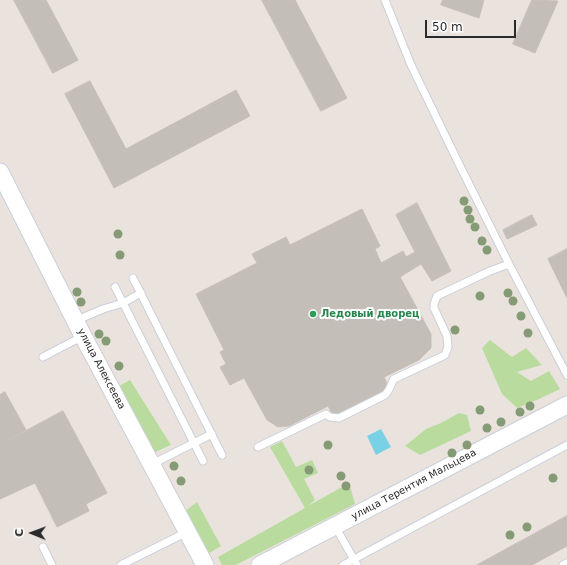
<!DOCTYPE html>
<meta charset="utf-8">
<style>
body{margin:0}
#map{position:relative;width:567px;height:565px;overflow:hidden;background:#eae3dd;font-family:"DejaVu Sans",sans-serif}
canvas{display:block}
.north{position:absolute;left:12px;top:513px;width:40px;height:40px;-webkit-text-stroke:3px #fff;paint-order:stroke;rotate:271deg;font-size:11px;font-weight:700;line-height:16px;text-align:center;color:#2a2a2a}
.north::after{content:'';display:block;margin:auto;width:14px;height:18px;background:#2a2a2a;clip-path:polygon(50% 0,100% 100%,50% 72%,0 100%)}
.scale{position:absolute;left:425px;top:20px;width:91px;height:18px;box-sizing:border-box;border:2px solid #2a2a2a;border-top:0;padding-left:5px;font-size:12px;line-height:14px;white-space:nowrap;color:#2a2a2a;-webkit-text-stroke:3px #fff;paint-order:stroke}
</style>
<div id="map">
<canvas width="567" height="565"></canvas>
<div class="north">С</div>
<div class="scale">50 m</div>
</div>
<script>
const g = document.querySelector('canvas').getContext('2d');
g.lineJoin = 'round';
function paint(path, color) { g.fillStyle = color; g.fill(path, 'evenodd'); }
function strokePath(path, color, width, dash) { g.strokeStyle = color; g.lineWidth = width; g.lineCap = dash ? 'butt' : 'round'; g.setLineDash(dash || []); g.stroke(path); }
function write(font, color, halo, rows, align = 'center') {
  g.font = font + ' "DejaVu Sans",sans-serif'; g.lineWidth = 4; g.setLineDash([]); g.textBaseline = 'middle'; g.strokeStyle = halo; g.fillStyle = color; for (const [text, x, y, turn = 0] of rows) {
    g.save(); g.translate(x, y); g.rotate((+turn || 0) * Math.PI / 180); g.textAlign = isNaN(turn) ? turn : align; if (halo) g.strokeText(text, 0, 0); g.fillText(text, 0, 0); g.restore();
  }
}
paint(new Path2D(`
 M490 340 512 357 526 348 542 365 517 372 531 381 549 371 560 389 537 400 517 408 502 394 482 348Z
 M130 380 171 445 151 454 119 386Z
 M459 413 467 415 471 431 420 455 405 446 426 429 441 423Z
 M282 441 296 467 312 460 318 473 304 479 315 500 308 506 349 483 355 504 236 565H222L218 557 305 508 270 447Z
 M197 502 221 546 203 557 184 512Z`), '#b9dc9e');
paint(new Path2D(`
 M381 429 391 447 376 455 367 436Z`), '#78d1e4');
const building = new Path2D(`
 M14 0H46L78 60 53 73Z
 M262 0H295L347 98 321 111Z
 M443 0H484L479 18 441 5Z
 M532 0 558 1 535 53 513 44Z
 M90 81 126 149 236 90 250 116 114 188 65 94Z
 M417 203 451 271 432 281 421 264 400 277 431 334V348L419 360 384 377 389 388 334 417 328 406 289 426 278 427 267 420 244 378 230 385 220 367 226 364 220 352 224 350 196 294 257 263 252 254 286 237 290 245 362 209 380 246 375 249 381 263 403 251 406 257 415 252 396 215Z
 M532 215 537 225 507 239 503 230Z
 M567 249V298L548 259Z
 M5 392 26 430 0 445V395Z
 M63 411 107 493 86 504 89 511 57 527 35 483 0 499V445Z
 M567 516V546L532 565H477Z`);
paint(building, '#c3beb8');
strokePath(building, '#c6bfb7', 1);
const service = new Path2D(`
 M385 0 411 65 458 162 509 264 567 375
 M133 278 222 455
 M115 287 203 461
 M75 321 103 309 123 303 141 293
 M43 357 83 336
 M258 447 326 414 330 417 339 418 385 395C390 390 391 384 394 379L445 355 448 347 447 336 434 308V304L437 296 490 271 509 264
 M152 464 212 434
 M335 526 357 565
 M43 547 52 565
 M121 565 187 532
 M343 565 567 445
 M563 565 567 563`);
const tertiary = new Path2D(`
 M0 172 83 336 205 565
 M260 565 567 405`);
strokePath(service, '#cbcfda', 9);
strokePath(tertiary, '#cbcfda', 19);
strokePath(service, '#fff', 7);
strokePath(tertiary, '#fff', 17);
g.fillStyle = '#859b75';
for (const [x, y] of [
 [464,201],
 [468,210],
 [470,219],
 [475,227],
 [118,234],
 [482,241],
 [487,250],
 [120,255],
 [77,292],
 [508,293],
 [480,296],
 [513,301],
 [81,302],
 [521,316],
 [455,330],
 [528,333],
 [99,334],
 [106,341],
 [119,366],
 [530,406],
 [480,410],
 [520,412],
 [501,422],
 [487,428],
 [328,445],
 [467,445],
 [452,453],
 [174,466],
 [309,470],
 [341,476],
 [553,478],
 [181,481],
 [346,486],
 [527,527],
 [510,535]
]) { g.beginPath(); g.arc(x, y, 4.5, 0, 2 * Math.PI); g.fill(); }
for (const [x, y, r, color] of [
 [313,314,4,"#2e9e5b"]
]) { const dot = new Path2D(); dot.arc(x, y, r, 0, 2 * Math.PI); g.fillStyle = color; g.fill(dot); strokePath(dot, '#fff', 1.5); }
write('bold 10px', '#27864d', '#fff', [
 ["Ледовый дворец",321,314]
], 'left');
write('10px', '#2a2a2a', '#fff', [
 ["улица Алексеева",101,369,62],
 ["улица Терентия Мальцева",414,485,-28]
]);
</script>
